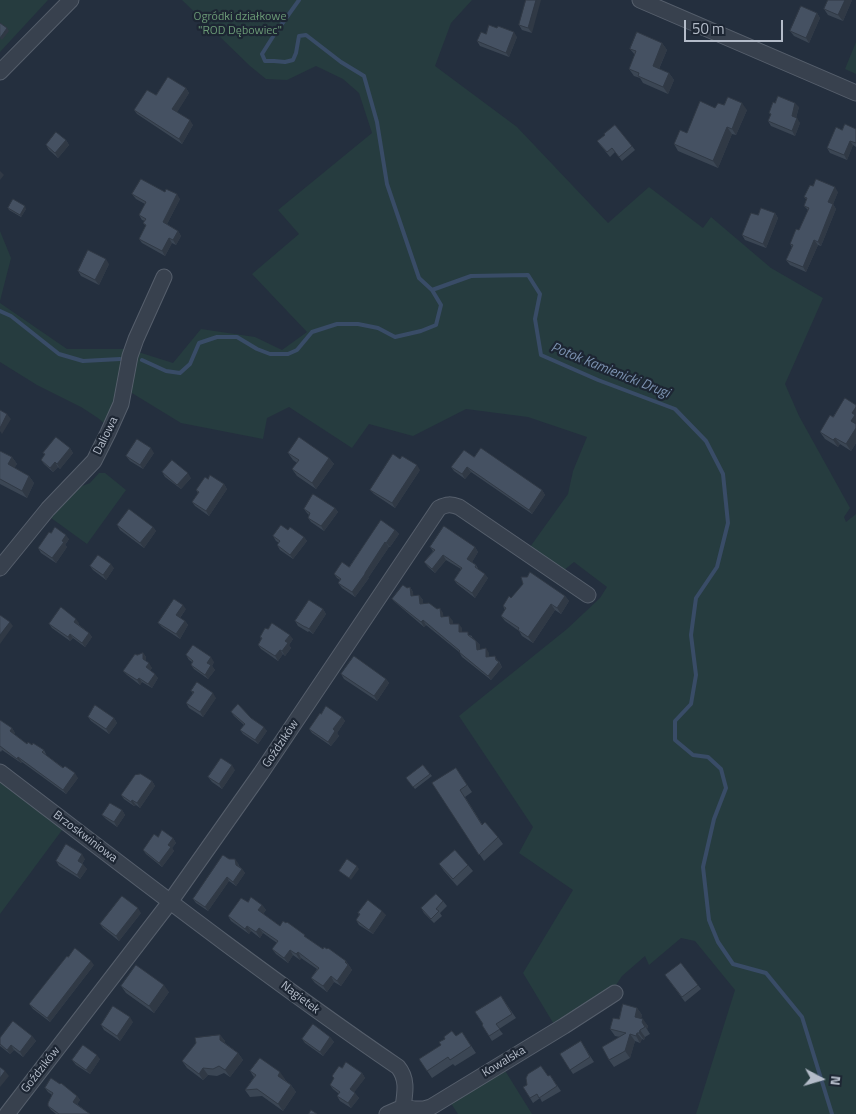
<!DOCTYPE html>
<meta charset="utf-8">
<style>
body{margin:0}
#map{position:relative;width:856px;height:1114px;overflow:hidden;background:#242f3e;font-family:"Titillium Web",sans-serif}
canvas{display:block}
.north{position:absolute;left:796px;top:1054px;width:50px;height:50px;-webkit-text-stroke:4px #1d2633;paint-order:stroke;rotate:96deg;font-size:14px;font-weight:700;line-height:20px;text-align:center;color:#b4bcc9}
.north::after{content:'';display:block;margin:auto;width:18px;height:22px;background:#b4bcc9;clip-path:polygon(50% 0,100% 100%,50% 72%,0 100%)}
.scale{position:absolute;left:684px;top:20px;width:99px;height:22px;box-sizing:border-box;border:2px solid #b4bcc9;border-top:0;padding-left:6px;font-size:15px;line-height:18px;white-space:nowrap;color:#b4bcc9;-webkit-text-stroke:4px #1d2633;paint-order:stroke}
</style>
<div id="map">
<canvas width="856" height="1114"></canvas>
<div class="north">N</div>
<div class="scale">50 m</div>
</div>
<script>
const g = document.querySelector('canvas').getContext('2d');
g.lineJoin = 'round';
function paint(path, color) { g.fillStyle = color; g.fill(path, 'evenodd'); }
function strokePath(path, color, width, dash) { g.strokeStyle = color; g.lineWidth = width; g.lineCap = dash ? 'butt' : 'round'; g.setLineDash(dash || []); g.stroke(path); }
function write(font, color, halo, rows, align = 'center') {
  g.font = font + ' "Titillium Web",sans-serif'; g.lineWidth = 4.5; g.setLineDash([]); g.textBaseline = 'middle'; g.strokeStyle = halo; g.fillStyle = color; for (const [text, x, y, turn = 0] of rows) {
    g.save(); g.translate(x, y); g.rotate((+turn || 0) * Math.PI / 180); g.textAlign = isNaN(turn) ? turn : align; if (halo) g.strokeText(text, 0, 0); g.fillText(text, 0, 0); g.restore();
  }
}
paint(new Path2D(`
 M0 0H48L0 52Z
 M182 0H472L451 23 435 66 517 127 608 223 649 187 703 228 711 217 771 268 823 298 785 384 799 416 850 508 844 517 846 522 856 514V1114H696L735 990 695 941 681 938 649 965 645 956 622 976 614 988 555 1026 523 973 573 890 519 853 533 827 459 716 567 629 600 598 607 587 574 562 563 571 530 547 568 494 573 471 587 437 528 417 466 409 413 436 369 424 352 448 289 407 267 418 263 439 181 423 127 390 135 351 173 363 201 329 255 337 282 350 307 332 252 274 299 234 278 210 372 133 359 93 343 79 316 66 287 80 266 79 250 66Z
 M856 42V74L845 69Z
 M0 231 11 258 0 301Z
 M0 303 67 349H129L108 427 98 418 81 407 37 385 0 362Z
 M99 473H105L126 490 87 544 47 515 69 491 90 483Z
 M0 779 65 826 0 914Z
 M504 1069 532 1114H458L450 1102Z`), '#263c3f');
strokePath(new Path2D(`
 M299 0 274 35 262 54 265 61H274L285 62 293 60 296 53 299 36 306 35 341 62 364 76 377 122 387 184 419 278 432 290 471 276 528 275 540 294 535 319 541 355 598 380 675 409 706 441 723 474 728 523 717 567 696 598 691 635 696 675 691 704 675 721V740L693 755 708 757 721 769 726 788 714 819 703 867 709 920 718 942 733 964 766 973 802 1017 832 1114
 M0 311 11 316 59 354 83 361 120 359
 M142 360 166 371 180 373 190 364 199 343 217 337H237L257 349 270 354H288L297 350 312 332 337 324H358L378 328 395 337 421 331 436 325 441 305 432 290`), '#394c67', 4);
const minor = new Path2D(`
 M640 0 856 93
 M0 72 71 0
 M0 568 48 509 94 461 108 433 121 404 130 356 136 339 164 277
 M0 772C131 872 262 974 398 1067 408 1079 405 1093 403 1107
 M7 1114 170 902 261 773 439 508C447 504 451 504 459 507L588 595
 M387 1114 403 1107 414 1109H424L431 1107 564 1026 615 993`);
strokePath(minor, '#565f6c', 17);
strokePath(minor, '#38414e', 15);
paint(new Path2D(`
 M526 0 532 33 522 30 519 25Z
 M852 0 843 21 828 15 824 9Z
 M817 13 820 18 809 43 794 36 790 31Z
 M497 28 517 37 509 57 480 46 477 41 486 34Z
 M662 43 667 50 659 69 669 73 674 80 668 94 643 83 640 78 634 76 629 69 635 55 630 49Z
 M186 88 189 93 177 112 193 125 182 144 137 114 134 110 156 95Z
 M724 105 747 110 736 135 732 134 718 168 678 151 674 144 687 133Z
 M799 107 796 118 800 123 795 136 771 126 768 121 771 115 769 113Z
 M856 129V147L853 145 847 160 830 153 827 148 842 130Z
 M605 135 632 146 635 150 622 161 615 152 610 157 597 141Z
 M66 140 69 145 58 158 49 150 46 145Z
 M813 186 838 192 833 204 836 209 821 246 818 245 806 272 790 265 786 260 792 247 790 244 799 230 808 210 804 206 807 200 804 197Z
 M165 192 180 199 167 224 178 231 181 236 176 245 172 243 165 256 142 243 139 239 146 226 143 223 145 221 142 220 139 215 145 204 136 199 132 194Z
 M8 208 26 209 21 217 9 210Z
 M775 213 778 218 766 248 745 240 742 235Z
 M109 264 99 285 81 276 78 271Z
 M856 405V443L851 451 840 444 838 447 825 439 820 432 833 417Z
 M70 448 73 453 60 469 58 467 53 472 44 464 41 460 45 455 43 453Z
 M0 451 12 457 17 464 14 468 29 476 34 483 27 498 0 484Z
 M154 453 143 469 130 461 126 456Z
 M288 453 329 458 334 464 316 489 297 476 292 469 297 463 293 460Z
 M474 457 542 490 545 495 532 514 471 472 465 479 454 471 451 467Z
 M420 470 395 508 374 494 370 490Z
 M162 472 191 478 181 489 165 477Z
 M208 479 224 484 227 489 209 516 195 506 192 502 198 493 196 490Z
 M335 508 338 512 324 531 311 522 308 518 309 515 307 513 304 509Z
 M117 525 153 527 156 531 144 548 120 530Z
 M288 530 304 537 307 541 293 559 280 550 277 545 279 543 276 541 273 536Z
 M395 530 399 534 390 547H389L368 578H369L355 597 342 588 338 583 340 580 337 578 334 574 349 567Z
 M51 533 69 539 65 545 67 547 56 563 41 553 38 548Z
 M430 547H475L478 552 472 562 476 565 479 570 488 578 475 598 457 584 454 580 461 569 446 560 435 573 428 567 424 562 433 551Z
 M90 566 114 568 106 580 93 570Z
 M410 587 413 592V596L419 595 423 600V603L437 609 443 613V617L453 621V624L462 628V632L472 636V637L480 645V650L489 653V657L499 661 502 667 491 680 462 657 459 652 426 625 424 627 396 603 392 599Z
 M565 596 569 601 561 614 555 610 533 643 522 636 519 631 505 621 501 616 505 610 503 606 511 598Z
 M186 609 180 618 185 621 188 625 180 639 162 627 158 623Z
 M323 609 326 614 313 634 309 631 308 632 298 626 295 621Z
 M79 623 78 624 89 633 92 637 85 647 73 638 70 641 52 628 49 624Z
 M268 629 293 639 289 645 291 648 285 656 283 654 278 661 261 649 258 645 261 639 260 637Z
 M143 653 146 657V661L152 668 150 670 158 678 152 688 142 682 140 685 127 675 123 671 137 655Z
 M186 655 214 662 212 666 215 670 208 679 194 669 191 665 192 662 189 660Z
 M341 674 386 679 389 683 377 701 344 679Z
 M191 691 216 698 203 717 189 708 186 703 193 693Z
 M231 712 251 718 267 731 258 744 243 734 240 730 244 725 234 716Z
 M321 714 342 717 345 721 337 733 339 736 331 746 312 733 309 729Z
 M88 717 114 718 117 723 109 734 91 721Z
 M0 720 12 728 15 733 14 734 27 744 32 745 44 750 47 756 78 778 66 794 22 762 21 763 2 750 1 752 0 751Z
 M423 765 432 776 415 789 406 778Z
 M456 768 472 792 465 797 482 824 498 837 503 844 484 861 432 783Z
 M235 770 222 789 212 782 208 777Z
 M152 781 155 786 140 808 136 805 134 806 124 799 121 795Z
 M122 810 125 815 117 827 106 819 102 815Z
 M158 837 173 838 176 843 172 848 174 851 162 867 146 854 143 850Z
 M85 859 82 864 87 869 80 879 59 866 56 861Z
 M229 859 238 863 239 866 242 869 245 873 236 886 229 881 208 911 196 903 193 899Z
 M439 864 468 865 473 871 457 886 444 871Z
 M443 901 447 906 440 913 442 916 434 923 424 913 421 908Z
 M248 902 262 905 266 910 263 914 280 926 308 939 323 949 346 961 352 970 341 986 334 982 327 992 315 983 311 978 317 969 301 958 300 960 293 955 288 963 276 954 272 949 277 943 263 933 260 938 251 931 249 934 231 921 228 916Z
 M141 913 119 941 103 928 100 924Z
 M358 913 386 915 373 934 359 925 356 920 359 915Z
 M681 963 701 989 685 1002 665 975Z
 M94 965 50 1022 33 1009 29 1004Z
 M121 986 169 992 154 1013 126 993Z
 M501 996 516 1018 499 1029 503 1034 492 1041 482 1025 483 1024Z
 M637 1008 642 1015 641 1018 648 1026 647 1029 650 1034 645 1037 644 1040 642 1039 640 1043 635 1041 630 1058 614 1067 609 1060 620 1037 615 1036 610 1029 619 1019Z
 M133 1022 120 1041 104 1030 101 1025Z
 M462 1032 476 1053 455 1066 453 1064 432 1078 419 1059Z
 M220 1035 225 1041V1043L238 1053 243 1060 230 1077 224 1073 217 1076 208 1075 203 1080 187 1068 182 1061Z
 M32 1036 36 1041 23 1057 14 1050 10 1054 0 1046V1038Z
 M330 1037 334 1042 323 1056 305 1043 302 1039Z
 M584 1046 594 1062 573 1074 560 1054Z
 M100 1059 90 1074 76 1065 72 1060Z
 M342 1068 362 1073 365 1078 354 1092 359 1098 351 1108 340 1101 337 1096 339 1094 333 1089 330 1085 334 1079 332 1076Z
 M250 1071 285 1079V1080L291 1085 296 1092 283 1111 262 1096 250 1097 245 1090 254 1077Z
 M550 1075 561 1091 542 1102 540 1098 533 1103 530 1098 548 1076Z
 M45 1088 77 1096 80 1100 77 1104 90 1114H56L51 1110 48 1106 52 1095 48 1092Z`), '#3b4654');
paint(new Path2D(`
 M536 0H541L532 33 528 28Z
 M845 0H852L843 21 838 15Z
 M817 13 820 18 809 43 806 38Z
 M7 28 9 31 2 40 0 38Z
 M514 32 517 37 509 57 506 53Z
 M662 43 667 50 657 73 653 66Z
 M669 73 674 80 668 94 663 87Z
 M186 88 189 93 176 114 172 109Z
 M742 103 747 110 736 135 732 129Z
 M795 103 799 107 795 121 792 116Z
 M797 118 800 123 795 136 792 131Z
 M190 120 193 125 182 144 179 139Z
 M727 127 732 134 718 168 713 161Z
 M66 140 69 145 58 158 55 153Z
 M850 141 853 145 847 160 844 155Z
 M0 171 4 175 0 180Z
 M835 187 838 192 832 207 828 202Z
 M177 194 180 199 166 226 163 222Z
 M833 204 836 209 821 246 818 242Z
 M25 206 26 209 21 217 20 215Z
 M775 213 778 218 766 248 763 244Z
 M178 231 181 236 176 245 173 240Z
 M169 238 172 243 165 256 162 251Z
 M814 240 818 245 806 272 803 267Z
 M106 259 109 264 99 285 95 280Z
 M856 407V428L851 421 852 413Z
 M7 414 11 419 2 434 0 431V428Z
 M856 428V443L851 451 846 444Z
 M835 438 840 444 838 447 833 440Z
 M70 448 73 453 60 469 57 464Z
 M151 448 154 453 143 469 140 465Z
 M12 457 17 464 13 471 8 464Z
 M329 458 334 464 316 489 312 483Z
 M55 462 58 467 53 472 50 468Z
 M417 465 420 470 395 508 392 503Z
 M467 467 471 472 465 479 462 474Z
 M188 473 191 478 181 489 177 485Z
 M29 476 34 483 27 498 22 491Z
 M224 484 227 489 209 516 206 511Z
 M542 490 545 495 532 514 529 510Z
 M335 508 338 512 324 531 321 526Z
 M153 527 156 531 144 548 140 543Z
 M395 530 399 534 390 547 386 543Z
 M66 535 69 539 65 545 67 547 56 563 52 558 62 541Z
 M304 537 307 541 293 559 290 555Z
 M385 542 389 547 368 578H369L355 597 352 592Z
 M475 547 478 552 471 564 467 559Z
 M443 555 446 560 435 573 432 569Z
 M111 564 114 568 106 580 103 575Z
 M485 574 488 578 475 598 472 593Z
 M410 587 413 592 414 601 411 596Z
 M419 595 423 600V608L420 604Z
 M565 596 569 601 561 614 557 608Z
 M551 604 555 610 533 643 528 637Z
 M183 605 186 609 179 619 176 615Z
 M440 608 443 613 444 622 441 617Z
 M323 609 326 614 313 634 309 629Z
 M449 616 453 621V629L450 624Z
 M76 619 79 623 77 626 74 622Z
 M423 620 426 625 424 627 421 622Z
 M185 621 188 625 180 639 176 634Z
 M10 622 13 626 0 644V635Z
 M459 624 462 628V637L459 632Z
 M89 633 92 637 85 647 82 643Z
 M70 634 73 638 70 641 68 637Z
 M290 635 293 639 289 645 291 648 285 656 282 651 285 641Z
 M476 641 480 645V655L477 650Z
 M486 648 489 653V662L486 657Z
 M280 650 283 654 278 661 275 656Z
 M143 653 146 657V664L143 659Z
 M495 656 502 667 491 680 488 676 496 660Z
 M211 657 214 662 212 666 215 670 208 679 205 675 207 663Z
 M149 663 152 668 149 672 146 667Z
 M155 674 158 678 152 688 148 684Z
 M139 678 142 682 140 685 137 680Z
 M386 679 389 683 377 701 374 696Z
 M213 693 216 698 203 717 200 712Z
 M342 717 345 721 337 733 339 736 331 746 328 742 333 729Z
 M114 718 117 723 109 734 106 729Z
 M264 727 267 731 258 744 255 740Z
 M12 728 15 733 13 736 10 731Z
 M18 757 22 762 21 763 17 759Z
 M232 765 235 770 222 789 219 784Z
 M75 773 78 778 66 794 63 790Z
 M152 781 155 786 140 808 137 803Z
 M132 800 136 805 134 806 131 802Z
 M122 810 125 815 117 827 114 822Z
 M173 838 176 843 172 848 174 851 162 867 159 863 168 845Z
 M82 854 85 859 81 865 78 861Z
 M235 859 238 863 239 869 236 865Z
 M83 864 87 869 80 879 77 875Z
 M357 866 359 869 351 880 349 878Z
 M242 869 245 873 236 886 233 882Z
 M227 877 229 881 208 911 205 907Z
 M262 905 266 910 262 915 258 910Z
 M138 908 141 913 119 941 116 936Z
 M382 911 386 915 373 934 369 930Z
 M247 926 251 931 249 934 245 929Z
 M259 928 263 933 260 938 256 932Z
 M290 950 293 955 288 963 284 958Z
 M298 952 301 958 300 960 296 954Z
 M91 961 94 965 50 1022 47 1018Z
 M346 961 352 970 341 986 337 981Z
 M331 976 334 982 327 992 323 986Z
 M164 985 169 992 154 1013 149 1006Z
 M637 1008 642 1015 640 1024 635 1017Z
 M130 1017 133 1022 120 1041 117 1036Z
 M643 1019 648 1026 647 1029 650 1034 642 1022Z
 M640 1030 645 1037 644 1040 639 1033Z
 M637 1033 642 1039 640 1043 636 1036Z
 M630 1034 635 1041 630 1058 625 1051Z
 M220 1035 225 1041V1046L220 1040Z
 M32 1036 36 1041 23 1057 20 1052Z
 M330 1037 334 1042 323 1056 320 1052Z
 M11 1045 14 1050 10 1054 7 1050Z
 M238 1053 243 1060 230 1077 225 1070Z
 M97 1055 100 1059 90 1074 86 1070Z
 M203 1068 208 1075 203 1080 199 1074Z
 M5 1071 9 1076 0 1087V1078Z
 M280 1072 285 1079 283 1083 278 1076Z
 M362 1073 365 1078 353 1094 350 1089Z
 M291 1085 296 1092 283 1111 278 1104Z
 M355 1093 359 1098 351 1108 348 1103Z
 M77 1096 80 1100 76 1106 73 1102Z`), '#303945');
const building = new Path2D(`
 M526 0H536L528 28 519 25Z
 M828 0H845L838 15 824 9Z
 M801 6 817 13 806 38 790 31Z
 M0 23 7 28 0 38Z
 M489 25 497 28 498 26 514 32 506 53 477 41 481 32 486 34Z
 M637 32 662 43 653 66 669 73 663 87 638 76 639 73 629 69 636 51 630 49Z
 M168 77 186 88 172 109 190 120 179 139 134 110 147 90 156 95Z
 M778 96 795 103 792 116 797 118 792 131 768 121 771 114 769 113 773 102 775 103Z
 M728 97 742 103 732 129 727 127 713 161 674 144 680 130 687 133 700 101 715 108 718 103 724 105Z
 M845 124 856 129V143L850 141 844 155 827 148 836 127 842 130Z
 M615 125 632 146 619 157 612 148 607 152 597 141 605 135 604 134Z
 M56 132 66 140 55 153 46 145Z
 M141 179 165 192 166 189 177 194 163 222 178 231 173 240 169 238 162 251 139 239 146 225 143 223 146 219 139 215 146 202 132 194Z
 M816 179 835 187 828 202 833 204 818 242 814 240 803 267 786 260 793 245 790 244 796 229 799 230 809 208 804 206 807 198 804 197 810 185 813 186Z
 M13 199 25 206 20 215 8 208Z
 M761 208 775 213 763 244 742 235 751 213 758 215Z
 M88 250 106 259 95 280 78 271Z
 M845 398 856 405V407L852 413 855 415 851 421 856 424V428L846 444 835 438 833 440 820 432 830 415 833 417Z
 M0 410 7 414 0 428Z
 M56 437 70 448 57 464 55 462 50 468 41 460 45 454 43 453Z
 M299 437 329 458 312 483 292 469 299 460 288 453Z
 M137 439 151 448 140 465 126 456Z
 M481 448 542 490 529 510 467 467 462 474 451 467 464 450 474 457Z
 M0 451 12 457 8 464 29 476 22 491 0 479Z
 M393 454 400 459 402 456 417 465 392 503 370 490Z
 M172 460 188 473 177 485 162 472Z
 M210 475 224 484 206 511 192 502 199 492 196 490 205 477 208 479Z
 M313 494 335 508 321 526 308 518 310 513 304 509Z
 M129 509 153 527 140 543 117 525Z
 M381 520 395 530 386 543 385 542 365 573V574L352 592 338 583 341 579 334 574 342 562 349 567Z
 M281 525 288 530 290 527 304 537 290 555 277 545 280 541 273 536Z
 M444 526 475 547 467 559 476 565 475 567 485 574 472 593 454 580 462 568 443 555 432 569 424 562 435 550 430 547Z
 M55 527 66 535 62 541 64 542 52 558 38 548 49 532 51 533Z
 M98 555 111 564 103 575 90 566Z
 M530 572 565 596 557 608 551 604 528 637 518 630 519 628 501 616 506 608 503 606 509 596 511 598 523 584 521 577H527Z
 M403 585 407 588 410 587 411 596 419 595 420 604 429 603 437 609 440 608 441 617 449 616 450 624H459V632H468V635L476 641 477 650 486 648V657L495 656 496 660 499 662 488 676 459 652 460 651 423 620 421 622 392 599Z
 M174 599 183 605 176 615 185 621 176 634 158 623Z
 M309 600 323 609 309 629 306 627H305L295 621Z
 M61 607 76 619 74 622 89 633 82 643 70 634 68 637 49 624Z
 M0 615 10 622 0 635Z
 M272 623 290 635 285 641 288 643 282 651 280 650 275 656 258 645 262 638 260 637 265 628 268 629Z
 M193 645 211 657 207 663 211 665 205 675 191 665 193 661 186 655Z
 M143 653V659L149 663 146 667 155 674 148 684 139 678 137 680 123 671 135 654 137 655Z
 M354 656 386 679 374 696 341 674Z
 M197 682 213 693 200 712 186 703 194 692 191 691Z
 M238 704 251 718 264 727 255 740 240 730 245 724 231 712Z
 M95 705 114 718 106 729 88 717Z
 M326 706 342 717 333 729 335 731 328 742 309 729 320 713 321 714Z
 M0 720 12 728 10 731 27 744 28 742 32 745 33 743 44 750 42 752 63 768 65 766 75 773 63 790 18 757 17 759 0 746Z
 M221 758 232 765 219 784 208 777Z
 M423 765 430 774 413 787 406 778Z
 M456 768 467 785 460 790 482 825 485 822 498 837 479 855 432 783Z
 M141 774 152 781 137 803 132 800 131 802 121 795 135 775Z
 M110 803 122 810 114 822 102 815Z
 M162 830 173 838 168 845 171 847 159 863 143 850 154 834 158 837Z
 M66 844 82 854 78 861 83 864 77 875 56 861Z
 M455 850 468 865 453 879 439 864Z
 M223 855 229 859H235L236 865 242 869 233 882 227 877 205 907 193 899Z
 M347 859 357 866 349 878 339 871Z
 M436 894 443 901 436 909 439 911 431 919 421 908Z
 M122 896 138 908 116 936 100 924Z
 M251 897 262 905 258 910 280 926 283 921 286 923 287 922 305 935 304 936 323 949 324 947 327 949 328 948 346 961 345 962 348 965 337 981 331 976 323 986 311 978 319 968 298 952 296 954 290 950 284 958 272 949 278 941 259 928 256 932 247 926 245 929 228 916 241 898 248 902Z
 M368 900 382 911 369 930 356 920 360 914 358 913Z
 M75 948 91 961 47 1018 29 1004 67 956 68 957Z
 M681 963 698 985 682 997 665 975Z
 M136 965 164 985 149 1006 121 986Z
 M501 996 512 1014 496 1024 500 1029 489 1036 482 1025 483 1024 475 1012Z
 M623 1004 637 1008 635 1017 643 1019 642 1022 645 1027 640 1030 639 1033H637L636 1036 630 1034 625 1051 609 1060 602 1047 626 1033 610 1029 613 1018 619 1019Z
 M113 1006 130 1017 117 1036 101 1025Z
 M13 1021 32 1036 20 1052 11 1045 7 1050 0 1044V1038Z
 M313 1024 330 1037 320 1052 302 1039Z
 M452 1031 456 1036 462 1032 471 1046 450 1060 448 1057 427 1071 419 1059 441 1045 439 1042 445 1039 444 1037Z
 M220 1035V1040L238 1053 225 1070 219 1066 213 1069 203 1068 199 1074 182 1061 196 1043 195 1038Z
 M581 1041 590 1057 570 1070 560 1054Z
 M83 1045 97 1055 86 1070 72 1060Z
 M260 1058 280 1072 278 1076 291 1085 278 1104 257 1089 245 1090 256 1075 250 1071Z
 M346 1062 362 1073 350 1089 355 1093 348 1103 337 1096 340 1092 330 1085 334 1078 332 1076 339 1066 342 1068Z
 M541 1066 548 1076 550 1075 557 1086 539 1098 537 1094 530 1098 523 1087 527 1085 526 1078 528 1074Z
 M0 1067 5 1071 0 1078Z
 M51 1078 60 1084 61 1083 77 1096 73 1102 90 1114H59L48 1106V1103L53 1093 45 1088Z
 M311 1110 317 1114H309Z`);
paint(building, '#455162');
strokePath(building, '#303945', 1);
write('12px', '#6b9a76', '#1d2633', [
 ["Ogródki działkowe",240,17],
 ["\"ROD Dębowiec\"",240,31]
]);
write('12px', '#b4bcc9', '#1d2633', [
 ["Daliowa",106,436,-64],
 ["Goździków",281,744,-56],
 ["Brzoskwiniowa",85,837,37],
 ["Nagietek",300,998,37],
 ["Kowalska",504,1062,-31],
 ["Goździków",41,1070,-52]
]);
write('italic 14px', '#7c92b1', '#1d2633', [
 ["Potok Kamienicki Drugi",610,371,22]
]);
</script>
